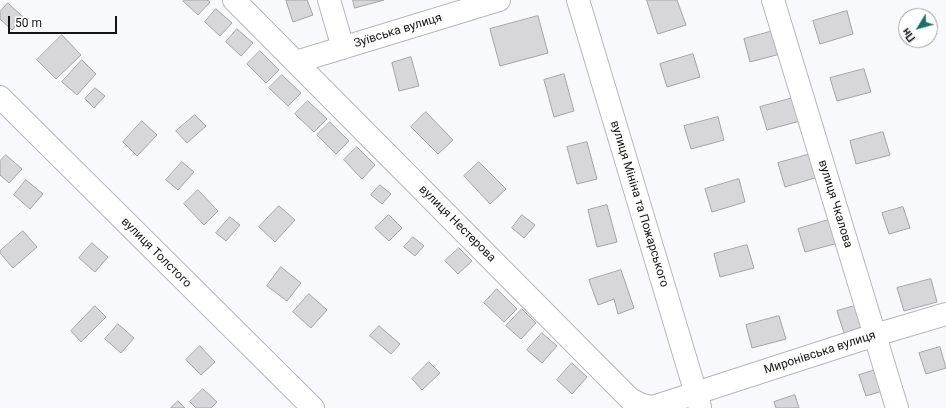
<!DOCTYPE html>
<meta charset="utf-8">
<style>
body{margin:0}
#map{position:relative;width:946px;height:408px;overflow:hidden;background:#f8f9fc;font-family:Roboto,sans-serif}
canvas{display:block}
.north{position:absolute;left:898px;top:8px;width:40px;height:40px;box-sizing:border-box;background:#fff;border:1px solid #a1a1a2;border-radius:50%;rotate:233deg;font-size:11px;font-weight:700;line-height:16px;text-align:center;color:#151516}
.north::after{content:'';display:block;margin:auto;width:14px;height:18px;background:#216d6c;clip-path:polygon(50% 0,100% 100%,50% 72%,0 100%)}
.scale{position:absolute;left:8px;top:16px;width:109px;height:18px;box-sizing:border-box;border:2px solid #151516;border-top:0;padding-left:5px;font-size:12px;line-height:14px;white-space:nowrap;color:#151516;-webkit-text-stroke:3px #fff;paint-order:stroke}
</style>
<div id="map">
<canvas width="946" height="408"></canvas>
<div class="north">Пн</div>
<div class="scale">50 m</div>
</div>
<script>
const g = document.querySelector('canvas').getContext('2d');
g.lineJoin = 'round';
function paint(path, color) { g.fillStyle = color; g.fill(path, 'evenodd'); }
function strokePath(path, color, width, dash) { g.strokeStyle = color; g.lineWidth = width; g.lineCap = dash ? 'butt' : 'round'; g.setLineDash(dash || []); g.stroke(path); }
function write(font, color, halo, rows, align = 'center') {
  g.font = font + ' Roboto,sans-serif'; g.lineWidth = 3; g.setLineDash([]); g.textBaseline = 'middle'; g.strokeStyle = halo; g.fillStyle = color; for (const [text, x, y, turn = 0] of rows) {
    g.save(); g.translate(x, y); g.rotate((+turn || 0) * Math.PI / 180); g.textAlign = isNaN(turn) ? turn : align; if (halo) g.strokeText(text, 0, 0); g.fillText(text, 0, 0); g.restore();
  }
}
const building = new Path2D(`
 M184 0H207L210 2 198 15 183 1Z
 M290 0H307L313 15 293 22 286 1Z
 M353 0H384L355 8Z
 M647 0H677L686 25 658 34Z
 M8 3 23 17 12 30 0 19V12Z
 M216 9 232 23 220 36 205 22Z
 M847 11 853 34 820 44 813 21Z
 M538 16 548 53 500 66 490 29Z
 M237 29 253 43 241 56 226 42Z
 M777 30 784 53 750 62 744 39Z
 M62 35 81 55 56 79 37 60Z
 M260 51 279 70 266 83 247 64Z
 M693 54 700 77 667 87 660 64Z
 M411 57 419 86 399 91 392 63Z
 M82 60 96 74 77 95 62 82Z
 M864 69 871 92 837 101 830 78Z
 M564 74 574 111 554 117 544 80Z
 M282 75 301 93 288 106 269 88Z
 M95 88 105 96 94 108 85 99Z
 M793 98 800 121 767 130 760 107Z
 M308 101 327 119 314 132 295 114Z
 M426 112 453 140 438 154 411 127Z
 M195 115 206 126 187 143 176 131Z
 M718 117 724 140 691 149 684 126Z
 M142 121 157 135 137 156 123 142Z
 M330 122 349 141 336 154 317 135Z
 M883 132 890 155 856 164 850 141Z
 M587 142 597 179 577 184 567 147Z
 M357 147 375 165 362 179 344 160Z
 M811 154 818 177 785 187 778 163Z
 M6 155 22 169 9 183 0 175V161Z
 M182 162 194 172 178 190 166 180Z
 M479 162 506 189 490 204 464 176Z
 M739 179 745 202 712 212 705 189Z
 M26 180 43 194 30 209 14 195Z
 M380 185 391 194 382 204 371 195Z
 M198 190 218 211 204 225 184 204Z
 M607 205 617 242 597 247 588 210Z
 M279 206 295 220 275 242 259 227Z
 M903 207 910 228 889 234 882 213Z
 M389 215 402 228 389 241 375 228Z
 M522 215 535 225 524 238 512 228Z
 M230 217 240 225 226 241 216 233Z
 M832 219 838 243 805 252 798 229Z
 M23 231 37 247 13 268 0 253V251Z
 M413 237 424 246 415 256 404 247Z
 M92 243 108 257 95 272 79 258Z
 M747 245 754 268 720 277 714 254Z
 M459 248 472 261 458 274 445 261Z
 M281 267 301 283 287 301 267 286Z
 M621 270 634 308 618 314 614 299 598 305 589 280Z
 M931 279 937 302 904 311 897 288Z
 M497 289 517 309 504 322 484 303Z
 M309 294 327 310 311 328 293 312Z
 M858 305 865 326 844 333 837 311Z
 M95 306 106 317 81 342 71 331Z
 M522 309 536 323 521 339 506 326Z
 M779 316 786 339 752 348 746 325Z
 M118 324 134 338 121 353 105 339Z
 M379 326 400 344 391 354 370 336Z
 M542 333 557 346 542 363 527 350Z
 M200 346 215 362 201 375 186 360Z
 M940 347 946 368 926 374 919 353Z
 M429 362 440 373 422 390 412 379Z
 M572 363 587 377 572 394 557 380Z
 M879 369 886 390 866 396 859 375Z
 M203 389 217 402 211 408H196L190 402Z
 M795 395 799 408H776L774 402Z
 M178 401 185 408H171Z`);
paint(building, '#d7d7db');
strokePath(building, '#a4a4a7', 1);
const minor = new Path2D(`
 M234 0 630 399 642 405 653 407 875 335 946 314
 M329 0 343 48
 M578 0 700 407
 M773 0 897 408
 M296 62 499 0
 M0 97 313 408`);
strokePath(minor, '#b7b7ba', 24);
strokePath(minor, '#fff', 22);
write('12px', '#151516', '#fff', [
 ["Зуївська вулиця",398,31,-17],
 ["вулиця Мініна та Пожарського",639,204,73],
 ["вулиця Чкалова",835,204,73],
 ["вулиця Нестерова",457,224,45],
 ["вулиця Толстого",156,253,45],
 ["Миронівська вулиця",820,353,-18]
]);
</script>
